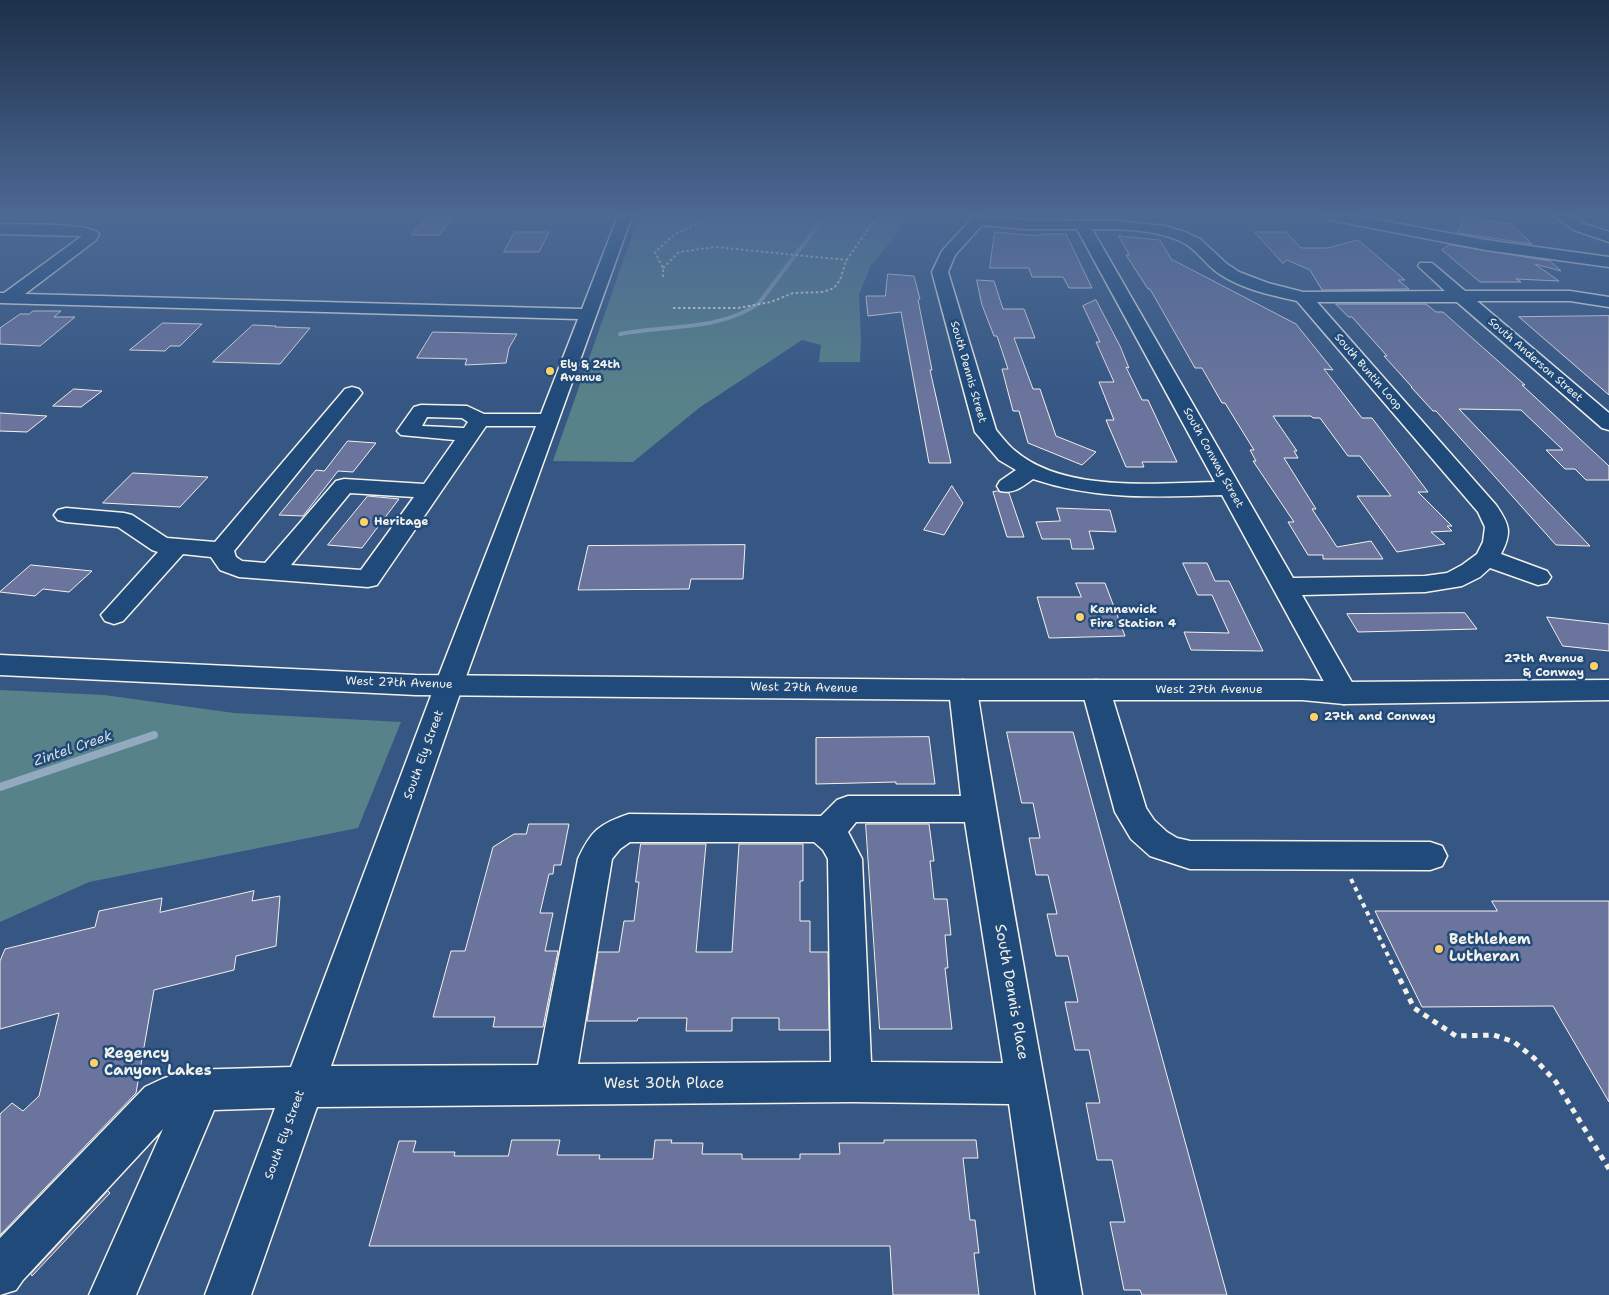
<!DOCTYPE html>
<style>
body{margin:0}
canvas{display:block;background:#365784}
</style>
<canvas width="1609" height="1295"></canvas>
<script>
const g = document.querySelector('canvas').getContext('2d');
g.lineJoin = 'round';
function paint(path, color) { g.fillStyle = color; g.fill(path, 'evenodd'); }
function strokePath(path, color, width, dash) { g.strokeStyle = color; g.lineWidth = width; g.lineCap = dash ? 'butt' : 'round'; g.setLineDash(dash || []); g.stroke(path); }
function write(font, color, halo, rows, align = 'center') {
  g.font = font + ' "Shantell Sans",sans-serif'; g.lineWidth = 5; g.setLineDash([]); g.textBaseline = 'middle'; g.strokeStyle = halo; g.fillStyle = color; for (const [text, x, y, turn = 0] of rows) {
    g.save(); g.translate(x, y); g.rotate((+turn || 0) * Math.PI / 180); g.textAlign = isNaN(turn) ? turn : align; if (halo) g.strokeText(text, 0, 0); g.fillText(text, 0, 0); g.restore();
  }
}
paint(new Path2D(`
 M639 216H906L895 237 871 265 859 295 861 340 860 362H819L821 345 802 340 699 408 633 462 553 461Z
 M0 690 104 695 234 713 401 722 358 828 89 882 0 922Z`), '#588289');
strokePath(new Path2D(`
 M620 334C665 325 721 331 759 303L825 216`), '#92aac0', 4);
strokePath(new Path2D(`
 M0 787 154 735`), '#92aac0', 8);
const building = new Path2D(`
 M427 217H453L439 235H412Z
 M1464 217 1511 224 1532 244 1458 233Z
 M515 232H549L539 252H504Z
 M995 232 1040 236V234H1066L1092 288H1069L1063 277H1032L1029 268H990Z
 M1255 232H1286L1301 248H1327L1358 240 1405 280H1398L1409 289 1322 290 1310 270 1287 260 1283 263Z
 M1119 236 1160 240 1171 259 1296 324 1333 370 1324 369 1362 418H1372L1428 492H1418L1452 526H1447L1452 531 1431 532 1445 544 1397 552 1357 496H1391L1360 456H1348L1320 418H1313L1311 416H1273L1297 451H1294L1298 458H1284L1316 509H1312L1337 547 1371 541 1383 559H1323V555H1308L1288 522H1294L1253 461H1256L1250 450H1254L1225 403H1222L1202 368H1195L1150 289H1148L1126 255H1129Z
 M1450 245 1550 261 1561 271 1535 264 1559 281 1516 279 1521 282H1480L1442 250Z
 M888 274 914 276 920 299 918 300 932 370H930L951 463H929L901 312 868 316 866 296H885Z
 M977 280 994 281 1003 309H1024L1035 338H1014L1033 389H1040L1056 436 1096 452 1082 465 1028 443 1019 411H1013L1002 369H1008L997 336H994L982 305Z
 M1096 300 1120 346 1129 368 1126 367 1142 400H1148L1177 462H1142L1144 467H1126L1106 420H1114L1099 382H1114L1096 342H1100L1083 306Z
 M1336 304H1426L1436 312H1443L1525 385H1522L1609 466V480H1586L1575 469H1565L1546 450H1563L1521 410 1459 409 1590 546 1556 545 1436 411H1433L1411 387H1412L1384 356H1387L1352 317H1349Z
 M33 311H61L54 317H75L40 346 0 344V328L20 314H29Z
 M1609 316V395L1519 317Z
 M163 323 202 324 180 346H170L165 351 130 350Z
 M253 325 276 326 275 327 310 328 280 364 213 362Z
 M433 332 517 334 509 348 506 363 465 365 467 359 417 358Z
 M74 389 102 391 81 407 53 406Z
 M0 413 47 416 27 432 0 431Z
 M348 441 376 443 353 472 338 471 303 516 279 515 316 470 324 471Z
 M133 473 208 477 180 507 103 503Z
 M952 486 963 503 944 535 924 530Z
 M998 491 1009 493 1024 537H1007L993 492Z
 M368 496 399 499 362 548 328 545Z
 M1057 508 1110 510 1116 532 1089 531 1094 549H1072L1070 539H1042L1036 522 1060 521Z
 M745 545 743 579H691L689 589 578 590 588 546Z
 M1183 563H1207L1215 581H1229L1263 651 1191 650 1184 632 1229 633 1212 595H1198Z
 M31 565 92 571 69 592 43 589 35 596 0 592Z
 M1076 583H1105L1125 636 1049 638 1037 597H1081Z
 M1465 613 1477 629 1358 632 1347 614Z
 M1547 617 1609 624V651L1563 646Z
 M1007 732H1073L1227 1295H1142L1140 1290H1124L1110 1222H1125L1112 1160H1097L1086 1103H1100L1089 1050H1075L1065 1002H1078L1068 956H1056L1047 914H1057L1048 875H1036L1029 838H1040L1033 803H1022Z
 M929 737 935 784H896V782L816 784V738Z
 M529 824H569L561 865H554L553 874H549L540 913H553L545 951H558L543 1027H493L495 1017H433L451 951H465L493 847 514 834H526Z
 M866 824H929L934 861H930L934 899H947L951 935H945L948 968H945L952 1029H880Z
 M641 844H706L696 952H732L739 844H803V881H800V921H810V952H828L829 1030H779V1018H732V1031H686L687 1018H638L637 1021H587L598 952H619L624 921H634L639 882H636Z
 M254 891 252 901 280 896 276 946 236 956 234 970 154 990 136 1093 0 1235V1114L12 1103 23 1111 39 1096 59 1013 0 1029V961L5 949 95 927 99 911 162 898 160 912Z
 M1492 901H1609V1102L1553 1006 1422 1007 1375 911H1497Z
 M512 1140H560L557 1155H600L599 1159H653L655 1140H672L671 1143H703L702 1154H742V1159H800V1154H840L839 1143H884V1140H976L978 1158H963L970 1220H975L979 1253H974L979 1295H893L890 1246H369L399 1141H416L413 1152H455L454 1156H508Z
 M108 1191 110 1193 32 1276 31 1274Z`);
paint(building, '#6b749d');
strokePath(building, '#f4f1e8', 1);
const minor = new Path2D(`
 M618 216H632L463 685 331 1066 538 1065 578 859C591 831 599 824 629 814L821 816 837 800 848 796H961L949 690 953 683 963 680 973 683 977 690C1008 892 1048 1093 1082 1295H1036L1009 1104 852 1102 317 1107 251 1295H205L275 1108 214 1110 136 1295H89L163 1129 23 1280 16 1290 0 1295V1238L145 1087 162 1079 188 1070 291 1067 435 685 536 426H486L377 585 368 587 239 577 220 570 211 557 183 554 123 621 114 624 105 621 101 615 158 552 152 550 118 527 66 522 58 520 54 515 58 510 66 508 124 513 132 515 167 538 215 542 345 389 352 387 359 389 362 393 359 397 234 551 236 557 242 561 265 563 336 481 344 479 424 484 455 440 401 435 397 431 414 407 421 405 467 406 484 414H541L578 319 0 303V293H4L82 236 0 234V224C17 225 90 222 99 234L96 240 25 294 582 309ZM427 417 462 418 468 422 464 428 422 426ZM350 493 414 497 361 570 291 565ZM856 822H965L1003 1063 871 1062 862 859 848 832ZM630 842H814L823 850 828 859 831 1062 578 1064 612 859 620 849Z
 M974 216 1025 220 1118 221 1165 226 1185 232 1200 239 1227 264 1239 272 1268 283 1303 292 1445 291 1418 266 1420 263H1432L1465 291H1570L1609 297V307L1570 301H1477L1609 413V430L1602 428 1457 302H1317L1496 505C1510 525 1512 533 1501 554L1547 571 1551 577 1547 583 1538 585 1490 568 1480 577 1462 586 1425 592 1302 595 1358 693 1354 700 1344 704 1334 700 1222 495C1157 497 1095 500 1033 479 1022 487 1014 494 1000 491L997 486 1000 481 1016 470 999 460 975 432 932 272 942 251ZM982 225 1025 229H1077L1215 482C1154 483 1063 493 1014 450 1008 445 1002 437 996 430L948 272 955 255ZM1092 229C1121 229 1153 229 1180 241 1196 248 1204 263 1218 273 1241 289 1270 295 1297 301L1478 512 1485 527 1483 542 1477 554 1462 565 1447 573 1425 576 1293 578Z
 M1324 216H1356L1486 240 1609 257V267L1486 250 1331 220Z
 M1554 216H1572L1584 224 1609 232V242L1574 230Z
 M1096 680 1106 683 1110 690 1146 808 1154 820 1167 832 1177 838 1190 841 1430 842 1442 846 1447 856 1442 866 1430 870 1190 869 1150 856 1131 839 1115 812 1082 690 1086 683Z`);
const major = new Path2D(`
 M0 655 416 675 963 680H1302L1344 682 1609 680V700L1344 704 1302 700H963L416 695 0 675Z`);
strokePath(minor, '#f4f1e8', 3);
strokePath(major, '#f4f1e8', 3);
strokePath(new Path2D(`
 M663 268 679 252 715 247 847 260
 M663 277V268L655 252 675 234 715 216
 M673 308H738L771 302 793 293 823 292 834 288 840 280 846 261 871 225 882 216`), '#f4f1e8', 2, [2.5, 2.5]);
strokePath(new Path2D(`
 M1351 879 1395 970`), '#f4f1e8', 4, [4.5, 4.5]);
strokePath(new Path2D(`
 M1395 969 1414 1008 1456 1036 1494 1035 1514 1042 1534 1058 1556 1082 1609 1169`), '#f4f1e8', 5, [5.5, 5.5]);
paint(minor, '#1f4a7a');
paint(major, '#1f4a7a');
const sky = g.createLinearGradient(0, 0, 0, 398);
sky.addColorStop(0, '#1e3049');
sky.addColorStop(0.54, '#4c6994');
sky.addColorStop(1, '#4c699400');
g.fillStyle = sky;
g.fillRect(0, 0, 1609, 398);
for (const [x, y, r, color] of [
 [550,371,5,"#ffd166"],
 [364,522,5,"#ffd166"],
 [1080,617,5,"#ffd166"],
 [1594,666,5,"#ffd166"],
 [1314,717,5,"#ffd166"],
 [1439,949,5,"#ffd166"],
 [94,1063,5,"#ffd166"]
]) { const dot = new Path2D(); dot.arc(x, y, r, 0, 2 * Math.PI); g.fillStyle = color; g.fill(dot); strokePath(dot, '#1f4a7a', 2); }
write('11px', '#f4f1e8', '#1f4a7a', [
 ["South Anderson Street",1535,360,41],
 ["South Dennis Street",968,372,74],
 ["South Buntin Loop",1368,372,49],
 ["South Conway Street",1213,458,61]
]);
write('bold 11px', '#f4f1e8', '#1f4a7a', [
 ["Ely & 24th",560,365],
 ["Avenue",560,378]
], 'left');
write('bold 12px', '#f4f1e8', '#1f4a7a', [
 ["Heritage",374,522],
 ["Kennewick",1090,610],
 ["Fire Station 4",1090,624],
 ["27th Avenue",1584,659,"right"],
 ["& Conway",1584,673,"right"],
 ["27th and Conway",1324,717]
], 'left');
write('12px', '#f4f1e8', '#1f4a7a', [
 ["West 27th Avenue",399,683,2],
 ["West 27th Avenue",804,688,1],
 ["West 27th Avenue",1209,690],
 ["South Ely Street",424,755,-70],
 ["South Ely Street",285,1135,-70]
]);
write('italic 14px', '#dcdfde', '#1f4a7a', [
 ["Zintel Creek",73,749,-19]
]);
write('bold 15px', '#f4f1e8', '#1f4a7a', [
 ["Bethlehem",1449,940],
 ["Lutheran",1449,957],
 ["Regency",104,1054],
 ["Canyon Lakes",104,1071]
], 'left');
write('15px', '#f4f1e8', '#1f4a7a', [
 ["South Dennis Place",1011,992,80],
 ["West 30th Place",664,1084]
]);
</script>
